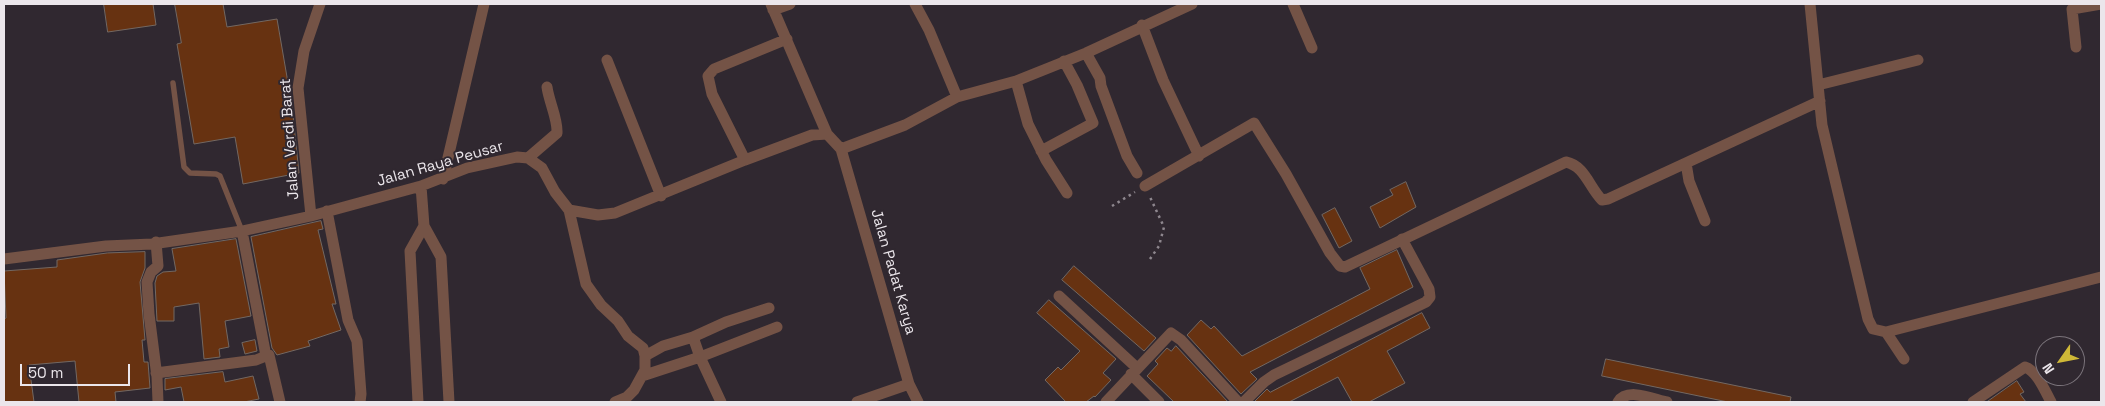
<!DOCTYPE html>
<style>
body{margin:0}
#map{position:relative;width:2105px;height:406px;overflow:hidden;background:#302830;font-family:"Space Grotesk",sans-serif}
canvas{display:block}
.frame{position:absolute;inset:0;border:5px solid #ebe6eb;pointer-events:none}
.north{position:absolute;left:2035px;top:336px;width:50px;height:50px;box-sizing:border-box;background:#302830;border:1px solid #7b747b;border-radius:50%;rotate:237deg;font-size:14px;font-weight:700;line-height:20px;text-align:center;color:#ebe6eb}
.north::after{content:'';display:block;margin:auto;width:18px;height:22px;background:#cfb837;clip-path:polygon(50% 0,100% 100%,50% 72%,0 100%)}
.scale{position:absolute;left:20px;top:364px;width:110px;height:22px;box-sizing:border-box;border:2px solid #ebe6eb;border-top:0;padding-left:6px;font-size:15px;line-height:18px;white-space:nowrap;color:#ebe6eb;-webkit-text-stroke:4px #302830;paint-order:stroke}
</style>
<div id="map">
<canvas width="2105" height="406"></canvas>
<div class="frame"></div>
<div class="north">N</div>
<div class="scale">50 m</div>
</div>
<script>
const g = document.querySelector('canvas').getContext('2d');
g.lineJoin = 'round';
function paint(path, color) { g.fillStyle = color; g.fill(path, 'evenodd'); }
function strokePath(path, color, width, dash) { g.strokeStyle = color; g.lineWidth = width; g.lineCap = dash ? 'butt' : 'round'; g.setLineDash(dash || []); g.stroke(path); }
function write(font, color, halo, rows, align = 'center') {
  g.font = font + ' "Space Grotesk",sans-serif'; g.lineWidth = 4; g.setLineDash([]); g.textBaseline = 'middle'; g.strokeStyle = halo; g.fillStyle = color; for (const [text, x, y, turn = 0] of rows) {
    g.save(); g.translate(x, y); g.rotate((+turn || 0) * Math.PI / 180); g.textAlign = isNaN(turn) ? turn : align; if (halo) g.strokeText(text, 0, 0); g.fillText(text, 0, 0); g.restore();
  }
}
const building = new Path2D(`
 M104 4H153L156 25 108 32Z
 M175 4H223L227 27 277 19 292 106 299 173 243 184 235 137 194 144 177 44 181 43Z
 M1406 182 1416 207 1380 228 1370 207 1393 195 1390 190Z
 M1335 208 1352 241 1339 248 1322 215Z
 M321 221 323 229 318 230 336 304H332L341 330 308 341 310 346 277 355 272 348 251 237Z
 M236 239 251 316 225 321 229 347 219 349 220 357 204 359 199 303 174 307V321H157L155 283 157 276 163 272 176 271 172 249Z
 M1397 250 1413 287 1250 372 1257 379 1241 394 1187 335 1201 320 1211 329 1214 326 1242 356 1370 289 1360 268Z
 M145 252V268L140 282 145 340H142L144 362H148L150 388 115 392 116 402H79L75 361 29 365 34 402H4V319L6 318 4 271 57 267V260L107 253Z
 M1074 266 1156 338 1144 351 1062 280Z
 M1049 300 1116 359 1103 373 1111 380 1095 397 1094 396 1086 402H1066L1045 380 1058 367 1061 370 1080 351 1037 313Z
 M1422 313 1430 328 1387 351 1405 383 1369 402H1352L1338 377 1289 402H1254L1267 389 1270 392Z
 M255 340 257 351 245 354 242 343Z
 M1176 346 1228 402H1174L1147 376 1158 364 1155 361 1167 348 1171 351Z
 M1606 359 1791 397 1790 402H1728L1602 376Z
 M223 372 225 382 253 376 259 399 244 402H184L181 387 165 390V379Z
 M2017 381 2024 392 2020 394 2026 402H1987Z`);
paint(building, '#673211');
strokePath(building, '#736862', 1);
strokePath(new Path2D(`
 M1112 206 1135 192
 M1150 259 1159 246 1164 227 1150 197`), '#8e878e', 2.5, [2.5, 4]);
strokePath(new Path2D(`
 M173 83 184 167 190 173 216 174 220 176 242 231`), '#745346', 5.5);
strokePath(new Path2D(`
 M771 4 827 134
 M915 4 929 30 957 97
 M1293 4 1312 48
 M1810 4 1822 125 1868 319 1873 329 1886 332 2101 277
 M773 10 790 4
 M1142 25 1163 80 1199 156
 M2076 47 2072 9 2101 4
 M1086 53 1100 78 1101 86 1127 156 1137 173
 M607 60 661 196
 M1016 81 1028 124 1046 160 1067 193
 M1818 85 1918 60
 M841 149 905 125 957 97 1016 81 1086 53 1192 4
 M1041 151 1093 123 1077 85 1064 61
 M528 158 557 133C558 119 549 102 547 87
 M745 160 712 94 708 76 714 69 787 39
 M1686 163 1689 181 1705 221
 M443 179 484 4
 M421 186 424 226 441 257 449 402
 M1145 186 1254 123 1286 174 1330 253 1340 266 1345 267 1566 162C1585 166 1589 187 1602 200L1608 199 1820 101
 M569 210 586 284 601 305 618 321 628 336 643 348 645 356V370L634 390 627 397 615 402
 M327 211 348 320 357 341 361 394 360 402
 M311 216 298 88 304 51 320 4
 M156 242 158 266 151 272 147 282 149 314 157 377 158 402
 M4 259 106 246 152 244 242 231 311 216 421 186 467 168 517 157 528 158 542 168 555 192 569 210 598 215 615 213 745 160 812 135 827 134 841 149 909 384 918 402
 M1059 296 1137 368
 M1886 332 1904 359
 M693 337 700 357 721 402
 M266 356 269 355 280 402
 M645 356 663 346 693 337 726 322 769 308
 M156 373 256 360 266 356 242 231
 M1131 374 1159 402
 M642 376 700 357 777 327
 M418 402 410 251 424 226
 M857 402 909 384
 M1106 402 1171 333 1181 340 1238 402
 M1244 402 1264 382 1274 375 1426 302 1430 297 1429 289 1402 239
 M1618 402C1627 387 1653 399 1667 402
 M1973 402 2025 367C2037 371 2045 391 2051 402`), '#745346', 11);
write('15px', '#ebe6eb', '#302830', [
 ["Jalan Verdi Barat",290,139,-94],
 ["Jalan Raya Peusar",440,164,-16],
 ["Jalan Padat Karya",893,272,74]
]);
</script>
